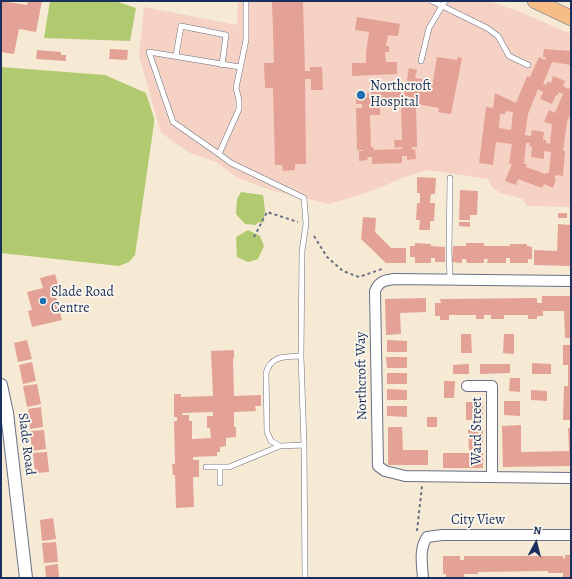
<!DOCTYPE html>
<style>
body{margin:0}
#map{position:relative;width:572px;height:579px;overflow:hidden;background:#f6ead4;font-family:Alegreya,serif}
canvas{display:block}
.frame{position:absolute;inset:0;border:2px solid #1b2f5e;pointer-events:none}
.north{position:absolute;left:516px;top:523px;width:40px;height:40px;-webkit-text-stroke:3px #fbf7ec;paint-order:stroke;rotate:7deg;font-size:11px;font-weight:700;line-height:16px;text-align:center;color:#1b2f5e}
.north::after{content:'';display:block;margin:auto;width:14px;height:18px;background:#1b2f5e;clip-path:polygon(50% 0,100% 100%,50% 72%,0 100%)}
</style>
<div id="map">
<canvas width="572" height="579"></canvas>
<div class="frame"></div>
<div class="north">N</div>
</div>
<script>
const g = document.querySelector('canvas').getContext('2d');
g.lineJoin = 'round';
function paint(path, color) { g.fillStyle = color; g.fill(path, 'evenodd'); }
function strokePath(path, color, width, dash) { g.strokeStyle = color; g.lineWidth = width; g.lineCap = dash ? 'butt' : 'round'; g.setLineDash(dash || []); g.stroke(path); }
function write(font, color, halo, rows, align = 'center') {
  g.font = font + ' Alegreya,serif'; g.lineWidth = 3.5; g.setLineDash([]); g.textBaseline = 'middle'; g.strokeStyle = halo; g.fillStyle = color; for (const [text, x, y, turn = 0] of rows) {
    g.save(); g.translate(x, y); g.rotate((+turn || 0) * Math.PI / 180); g.textAlign = isNaN(turn) ? turn : align; if (halo) g.strokeText(text, 0, 0); g.fillText(text, 0, 0); g.restore();
  }
}
paint(new Path2D(`
 M238 1H489L518 11 571 34V207L527 206 523 199 500 193 492 187 488 179 428 170 402 178 384 186 357 196 329 204 270 190 238 178 216 162 190 153 161 133 139 56 144 7 237 25Z`), '#f6d2c4');
paint(new Path2D(`
 M50 1H115L136 8 130 41 44 38Z
 M1 67 105 75 146 93 154 118V124L135 255 129 262 119 266 1 253Z
 M241 192 263 195 265 210 263 223 258 222 256 225 245 224 236 214 237 199Z
 M248 230 260 236 264 246 258 259 248 262 237 257 236 237Z`), '#b1ca6f');
paint(new Path2D(`
 M1 1 27 5 28 1H42L36 32 19 29 14 54 1 52Z
 M272 1H303L305 71H310V67H322L323 90H311V79H305L306 164H295V170L283 171 282 165H275L273 88H265L264 63H274Z
 M357 17 400 24 398 36 388 35 386 46H389V52H385L386 62H397V74L352 76V63H366V52L369 32 355 30Z
 M110 49 128 50 127 60 109 59Z
 M544 49 571 51V65L552 62 543 84 546 85 547 82 551 83 553 76 565 81 563 86 569 89 571 84V112L567 122 563 151H565L563 176 556 175 554 178 556 179 553 188 544 184 542 188 518 179 516 185 505 181 512 164H509L512 144 496 142 493 165 479 163 486 107 493 108 495 93 516 103 527 76 530 77 539 57 545 60 546 57H543ZM538 89 543 92 540 99 552 104 556 95H558L559 92 563 94 555 113 549 110 544 122 552 124 550 144 546 143V140H543L544 132 532 130 531 136 525 135 528 114ZM506 111 513 112 511 130 499 128 500 114H505ZM526 143H530L529 146 532 147 531 157 544 159V151L551 152 549 173H546L545 174 526 167 527 164H524Z
 M37 50 61 52V55H66V61L36 59Z
 M437 57 457 60 458 57 462 58 451 114 438 112 439 108 412 103 411 107 416 106 417 147H412V150L415 149 416 159 407 160V156H402V163L372 164V157H367L368 160 359 161V151H363V150H357L356 108H362V104H356V94L369 93V99L371 98V92H401V97L404 96 409 68 417 70 415 78 433 81ZM401 106 402 140H394L395 148 402 147V149L374 150 373 147H371L370 115H380V107Z
 M417 177 436 178 435 194H431L430 203H435L434 221H430V230H419L420 220H416L417 203H420V193H417Z
 M460 190 478 191 477 215H470V220H459Z
 M558 213H567V218H558Z
 M363 217 376 218 375 232 391 248H406V263H386L361 239Z
 M459 222H470V227L459 226Z
 M558 224 571 225V266L534 265V250L557 251Z
 M415 243 431 244V246L445 247V262H435V258H431V263H415V257H410V246H415Z
 M466 243H484V246H510V244H527V246L532 247V259H528V263H510V258H506V263H487L488 259H484V263H467L466 259H462V263L452 262 453 246H466Z
 M55 274 59 288 54 289 62 320 32 327 28 311 32 310 27 292 43 288 40 278Z
 M542 296H571V338H565L564 311H543V316H537V319H528V315H504V319H491V315H484V319H476V315H449V320H440V316H435V303H441L440 299 537 298V303H542Z
 M426 298V312L400 313 401 334 386 335 385 299Z
 M461 334H471L472 353H461Z
 M504 334H514V354L503 353Z
 M27 340 32 359 18 362 14 343Z
 M387 340 407 341V352H387Z
 M563 345H571V420H563L564 386H568V365H563Z
 M234 350V358H233L234 396 261 395V406H255L256 411 234 412V427H236V437L226 438V446L220 447V452H217V456L193 457V460H199V477H193L194 507 176 508 175 475H173L172 464H175L174 421H177V417H174V394H181V397L213 396 211 351ZM213 412V416H207V428H210L211 438 192 439V421H189V415H182V413Z
 M386 357H407V368H387Z
 M32 362 36 381 23 384 19 365Z
 M532 363 551 364V374H532Z
 M469 364V374H453V365Z
 M480 364H510V373L480 374Z
 M387 373H407V384H387Z
 M510 378H520V392L509 391Z
 M444 381H455L454 398H444Z
 M37 384 41 404 27 407 23 386Z
 M387 389 407 390V400H387Z
 M531 390 547 391V401L531 400Z
 M504 401H520V416L504 415Z
 M466 402H483V420H466Z
 M387 406H407V417L387 416Z
 M41 407 43 427 30 429 28 409Z
 M427 417H437V427H427Z
 M521 425V452L569 451 568 428H571V466L503 467 502 426Z
 M388 427H402L403 450H428V465H388Z
 M44 430 46 449 32 451 30 431Z
 M468 430H483V449L469 450Z
 M47 452 49 472 35 473 33 453Z
 M443 453H483V468H443Z
 M53 518 56 539 42 541 40 520Z
 M56 542 58 562 44 563 42 543Z
 M565 555H571V578H563V573H548V571L478 572V574H464L465 578H446V574H443V556H460V560H464V556H563V558L565 559Z
 M58 564 59 578H46L45 566Z`), '#e4a195');
const service = new Path2D(`
 M246 1V40L236 88 239 100V109L219 154 231 163 304 198 306 224 302 251 301 356 304 445 305 578
 M432 1 487 28 498 36 509 56 528 65
 M176 56 181 26 226 35 222 65
 M421 61 429 28 445 1
 M219 154 173 122 149 52 240 67
 M450 280 449 251 450 178
 M301 356C285 357 271 355 266 373L267 432 271 441 280 446 304 445
 M206 467H229L280 446
 M220 468V483`);
const minor = new Path2D(`
 M571 281 395 279C385 280 379 281 375 291L378 466 385 471 405 476 571 478
 M467 386H492V477
 M423 578C422 564 419 549 427 537L442 535H571`);
const tertiary = new Path2D(`
 M1 385 7 413 26 578`);
const primary = new Path2D(`
 M535 1 571 18`);
strokePath(service, '#687087', 6);
strokePath(minor, '#687087', 12);
strokePath(tertiary, '#687087', 14);
strokePath(primary, '#687087', 16);
strokePath(new Path2D(`
 M314 236 327 257 343 271 359 277 382 269 383 270
 M254 237 267 212 298 222
 M417 531 422 486`), '#687087', 2, [3, 3]);
strokePath(service, '#fff', 5);
strokePath(minor, '#fff', 10);
strokePath(tertiary, '#fff', 12);
strokePath(primary, '#f6be86', 15);
for (const [x, y, r, color] of [
 [361,95,5,"#1f6fb2"],
 [43,301,4,"#1f6fb2"]
]) { const dot = new Path2D(); dot.arc(x, y, r, 0, 2 * Math.PI); g.fillStyle = color; g.fill(dot); strokePath(dot, '#fbf7ec', 1.5); }
write('14px', '#1b2f5e', '#fbf7ec', [
 ["Northcroft",370,87],
 ["Hospital",370,103],
 ["Slade Road",51,293],
 ["Centre",51,309]
], 'left');
write('14px', '#1b2f5e', '#fbf7ec', [
 ["Northcroft Way",362,376,-91],
 ["Ward Street",478,431,-90],
 ["Slade Road",26,444,83],
 ["City View",478,521]
]);
</script>
